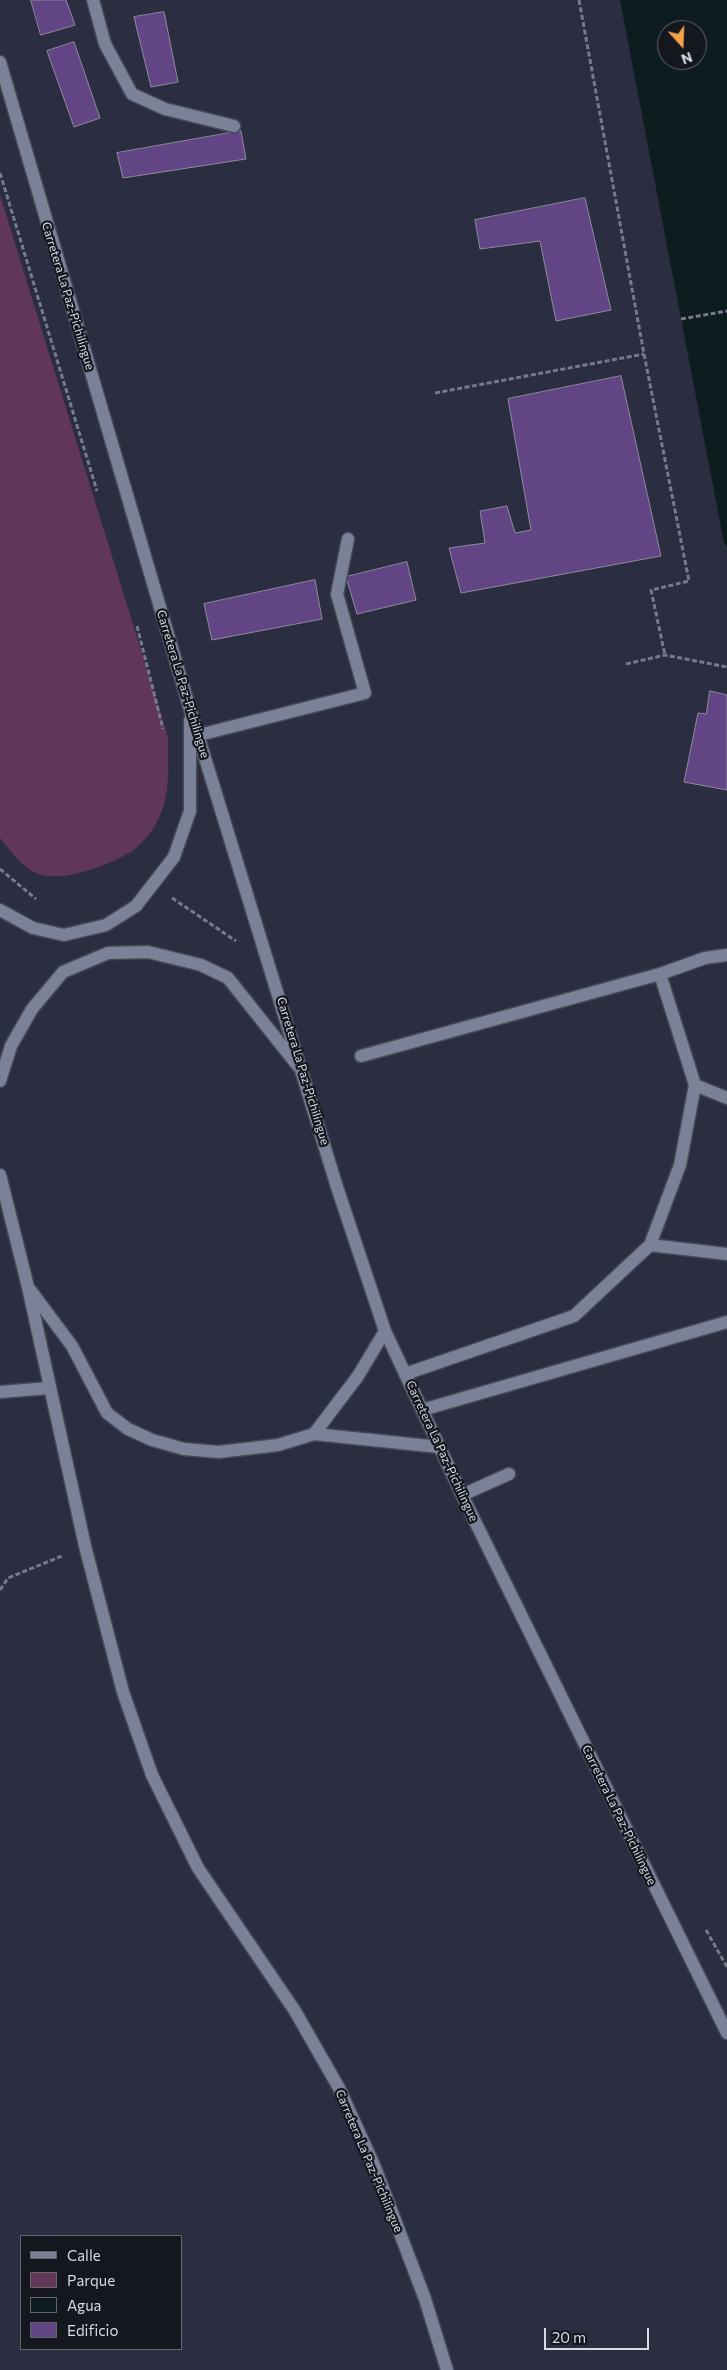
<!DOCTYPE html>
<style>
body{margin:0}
#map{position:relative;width:727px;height:2370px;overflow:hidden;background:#2a2e40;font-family:Commissioner,sans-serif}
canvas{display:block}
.legend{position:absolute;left:20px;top:2235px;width:162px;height:115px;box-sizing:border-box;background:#15171f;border:1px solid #62656e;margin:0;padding:6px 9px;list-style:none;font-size:15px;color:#d6dae5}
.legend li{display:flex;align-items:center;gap:10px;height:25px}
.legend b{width:25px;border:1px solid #62656e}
.north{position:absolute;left:657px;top:20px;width:50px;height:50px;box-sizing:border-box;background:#15171f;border:1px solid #62656e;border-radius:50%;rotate:160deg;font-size:14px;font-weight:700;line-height:20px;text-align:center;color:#d6dae5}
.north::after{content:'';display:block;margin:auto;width:18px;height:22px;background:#f5a345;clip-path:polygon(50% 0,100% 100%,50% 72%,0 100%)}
.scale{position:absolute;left:544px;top:2328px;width:105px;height:22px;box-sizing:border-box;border:2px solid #d6dae5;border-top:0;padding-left:6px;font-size:15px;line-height:18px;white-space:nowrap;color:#d6dae5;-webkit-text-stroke:4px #15171f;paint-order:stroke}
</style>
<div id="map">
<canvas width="727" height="2370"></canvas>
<ul class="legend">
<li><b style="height:6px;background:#7b8196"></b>Calle</li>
<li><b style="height:14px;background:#603758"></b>Parque</li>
<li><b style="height:14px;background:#0d1c1f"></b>Agua</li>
<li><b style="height:14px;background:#624585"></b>Edificio</li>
</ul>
<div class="north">N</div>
<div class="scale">20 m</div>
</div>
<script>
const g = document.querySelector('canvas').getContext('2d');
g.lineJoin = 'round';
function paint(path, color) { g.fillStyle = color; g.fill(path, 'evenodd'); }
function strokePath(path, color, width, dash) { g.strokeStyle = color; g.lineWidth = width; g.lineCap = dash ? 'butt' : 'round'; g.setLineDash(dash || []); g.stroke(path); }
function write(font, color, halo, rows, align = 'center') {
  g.font = font + ' Commissioner,sans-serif'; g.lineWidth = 4.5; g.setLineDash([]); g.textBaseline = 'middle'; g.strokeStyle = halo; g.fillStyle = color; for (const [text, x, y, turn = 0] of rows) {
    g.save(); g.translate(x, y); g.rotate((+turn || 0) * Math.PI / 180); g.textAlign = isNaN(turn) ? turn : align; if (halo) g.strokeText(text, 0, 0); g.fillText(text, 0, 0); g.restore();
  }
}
paint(new Path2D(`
 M0 195 168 737C168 766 171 794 158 820 154 829 142 844 134 850 112 864 64 883 39 874 23 869 11 851 0 838Z`), '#603758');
paint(new Path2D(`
 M620 0H727V547L724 543ZM667 30H697V60H667Z`), '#0d1c1f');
const building = new Path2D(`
 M31 0H66L75 25 41 35Z
 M164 12 178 82 151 87 134 17Z
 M74 42 100 118 74 127 47 51Z
 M241 131 246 159 123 178 117 153Z
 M585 198 611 310 556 321 540 241 480 249 475 220Z
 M621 376 661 556 461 593 449 548 485 543 480 511 507 506 515 533 531 530 508 399Z
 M407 562 416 600 357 614 346 577Z
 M315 580 322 619 212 640 204 604Z
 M710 691 727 695V790L684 782 698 713 706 714Z`);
paint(building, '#624585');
strokePath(building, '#91899e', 1);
const lane = new Path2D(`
 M93 0 105 44 132 94 165 109 234 126
 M199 735 365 693 337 594 348 539
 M361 1056 660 974
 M695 1085 727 1098
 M650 1245 727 1254
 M405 1374 574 1316 650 1245 680 1165 695 1085 660 974 705 958 727 955
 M422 1410 727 1322
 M462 1495 509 1474`);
const street = new Path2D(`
 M0 1392 49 1388`);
const secondary = new Path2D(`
 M0 62 189 706 337 1187 385 1331 462 1495 727 2033
 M0 910 33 928 64 935 106 925 136 906 174 857 190 811V720
 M0 1081 11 1046 32 1009 63 972 108 953 148 952 201 965 228 978 298 1066
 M0 1175 28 1287 85 1546 123 1692 152 1775 198 1868 295 2011 339 2088 374 2165 425 2299 447 2370
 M31 1291 72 1346 107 1413 128 1429 152 1440 184 1449 219 1452 278 1445 314 1434 358 1376 385 1331
 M314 1434 439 1447`);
strokePath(lane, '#454958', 15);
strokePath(street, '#454958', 15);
strokePath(secondary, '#454958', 15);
strokePath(new Path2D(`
 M579 0 644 354 689 581 651 590 665 655
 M0 173 97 491
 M681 319 727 311
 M435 393 644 354
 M137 626 163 729
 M626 664 665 655 727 667
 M0 869 36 899
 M172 898 236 941
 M0 1590 8 1578 62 1556
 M706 1930 727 1967`), '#777b89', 3, [5, 2.5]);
strokePath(lane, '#7b8196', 12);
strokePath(street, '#7b8196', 12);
strokePath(secondary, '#7b8196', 12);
write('12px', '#d6dae5', '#15171f', [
 ["Carretera La Paz-Pichilingue",68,296,73],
 ["Carretera La Paz-Pichilingue",183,684,73],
 ["Carretera La Paz-Pichilingue",303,1071,73],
 ["Carretera La Paz-Pichilingue",442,1451,65],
 ["Carretera La Paz-Pichilingue",619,1815,64],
 ["Carretera La Paz-Pichilingue",369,2161,67]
]);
</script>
